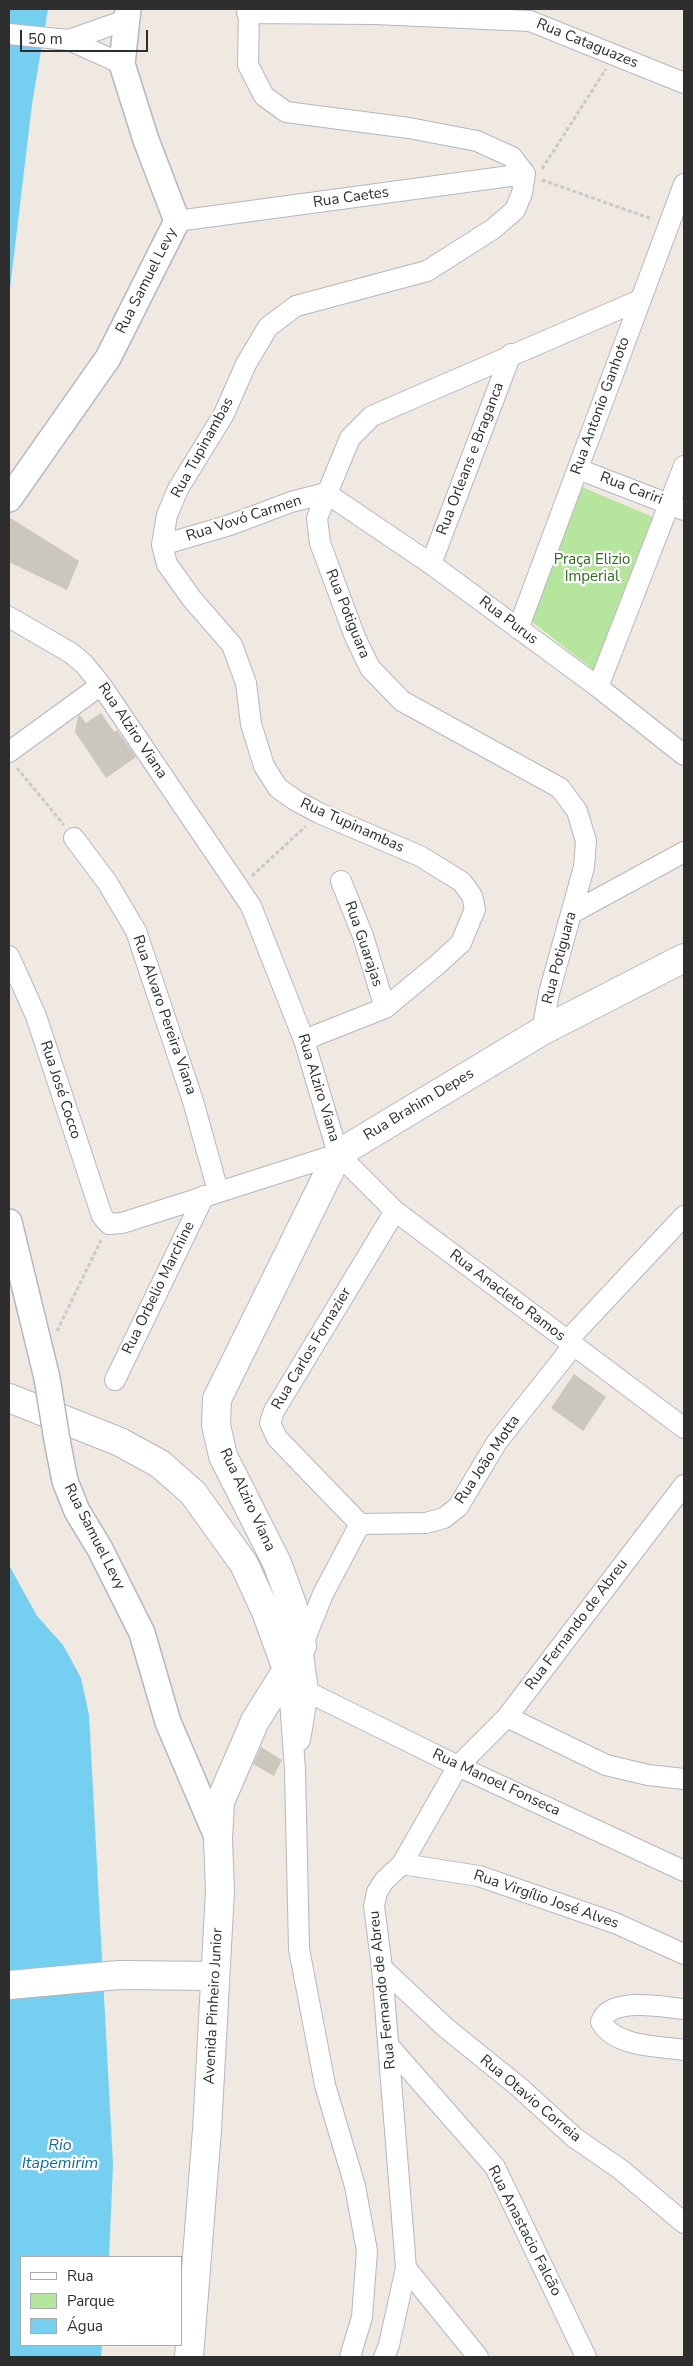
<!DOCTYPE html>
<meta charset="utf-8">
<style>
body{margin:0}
#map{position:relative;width:693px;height:2366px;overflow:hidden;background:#efe9e1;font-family:"Nunito Sans",sans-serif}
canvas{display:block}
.frame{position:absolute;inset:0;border:10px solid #2e2e2e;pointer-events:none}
.legend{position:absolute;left:20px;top:2256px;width:162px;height:90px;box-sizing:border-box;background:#fff;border:1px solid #ababab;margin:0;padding:6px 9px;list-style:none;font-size:15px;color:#2e2e2e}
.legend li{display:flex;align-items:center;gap:10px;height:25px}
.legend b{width:25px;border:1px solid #ababab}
.scale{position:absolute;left:20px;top:30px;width:128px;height:22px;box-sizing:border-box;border:2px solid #2e2e2e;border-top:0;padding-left:6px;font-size:15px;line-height:18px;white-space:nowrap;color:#2e2e2e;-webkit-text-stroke:4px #fff;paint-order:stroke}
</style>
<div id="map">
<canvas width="693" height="2366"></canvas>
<div class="frame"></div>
<ul class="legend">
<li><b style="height:6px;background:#fff"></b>Rua</li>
<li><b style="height:14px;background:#b6e59e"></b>Parque</li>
<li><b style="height:14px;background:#75cff0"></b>Água</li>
</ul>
<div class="scale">50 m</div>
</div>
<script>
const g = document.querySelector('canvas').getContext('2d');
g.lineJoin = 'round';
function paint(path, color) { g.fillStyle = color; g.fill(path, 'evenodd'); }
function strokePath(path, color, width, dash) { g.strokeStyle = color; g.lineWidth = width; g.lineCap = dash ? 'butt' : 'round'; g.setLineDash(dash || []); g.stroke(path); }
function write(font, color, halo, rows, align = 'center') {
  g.font = font + ' "Nunito Sans",sans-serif'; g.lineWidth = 4.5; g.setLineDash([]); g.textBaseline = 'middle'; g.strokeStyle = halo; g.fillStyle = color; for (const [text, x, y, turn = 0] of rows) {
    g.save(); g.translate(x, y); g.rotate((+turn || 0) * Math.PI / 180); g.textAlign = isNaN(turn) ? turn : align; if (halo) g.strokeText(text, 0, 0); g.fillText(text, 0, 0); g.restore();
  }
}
paint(new Path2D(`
 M582 487 653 517 594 670 531 621Z`), '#b6e59e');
paint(new Path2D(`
 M9 9H48L32 104 9 297Z
 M9 1565 37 1616 63 1645 81 1678 89 1715 113 2165 109 2257H21V2345H102L101 2357H9Z`), '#75cff0');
paint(new Path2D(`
 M9 517 79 561 67 590 9 562Z
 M101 713 114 732 117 730 136 757 106 778 75 732 78 716 80 715 86 723Z
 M574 1374 606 1397 583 1431 551 1408Z
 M261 1747 282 1760 274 1776 253 1764Z`), '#cbc7bf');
const minor = new Path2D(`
 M249 9 248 65 264 96 286 112 409 128 477 141 512 157 525 174
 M247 13 376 14 530 21 684 83
 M9 34 69 40 122 64
 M69 40 126 20
 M177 221 525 174
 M578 469 684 510
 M162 545 230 525 291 502 326 493 431 564 598 687 684 755
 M431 564 511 354
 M9 617 71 653 84 664 101 685 251 906 304 1040 338 1154 395 1211 684 1428
 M518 629 684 184
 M598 687 684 466
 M9 752 101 685
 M74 838 107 882 136 931 193 1101 218 1191
 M341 881 363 936 385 1008
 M572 913 684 852
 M9 956 36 1016 102 1216 109 1224 122 1223 338 1154
 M542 1031 549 993 584 867 586 841 577 811 560 788 402 701 370 668 355 637 320 543 317 518 350 438 372 416 640 300
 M304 1040 385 1008 437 965 461 943 475 909 472 896 462 882 420 856 319 813 295 800 278 788 264 766 251 724 246 683 232 645 192 599 167 564 162 545 167 515 178 489 224 414 246 364 268 327 296 306 427 271 493 229 515 210 522 193 525 174
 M567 1341 684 1216
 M115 1380 204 1196
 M360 1524 277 1438 270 1423 274 1411 395 1211
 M360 1524 426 1523 444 1518 458 1507 497 1442 573 1346
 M288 1672 295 1770 299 1949 325 2085 355 2186 367 2251 362 2317 350 2357
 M308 1692 458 1766 684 1871
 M507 1717 606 1765 648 1775 684 1779
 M300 1740 308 1692 302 1646 323 1594 360 1524
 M402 1864 479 1876 615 1923 684 1954
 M382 1968 446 2028 519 2087 575 2138 620 2169 684 2223
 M684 2009C663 2007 610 1996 601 2022 615 2047 658 2046 684 2050
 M389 2046 495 2167 586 2357
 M406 2268 478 2357
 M384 2357 389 2345 406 2268 382 1968 374 1906 377 1892 384 1881 402 1864 458 1766 507 1717 684 1485`);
const tertiary = new Path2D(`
 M9 499 108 358 177 221 146 140 122 64 128 9
 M9 1222 47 1378
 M57 1440 65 1481 77 1511 100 1549 142 1633 168 1722 218 1839`);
const secondary = new Path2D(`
 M9 1398 120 1442 160 1464 193 1493 244 1564 266 1612 288 1672
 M9 1985 119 1975 215 1976
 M189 2357 207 2130 220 1891 218 1839 220 1802 255 1721 302 1646 292 1604 277 1563 223 1456 216 1425 217 1399 338 1154 542 1031 684 958`);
strokePath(minor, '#b4b7c1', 22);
strokePath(tertiary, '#b4b7c1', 28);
strokePath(secondary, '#b4b7c1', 30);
strokePath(new Path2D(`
 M542 169 606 69
 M542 180 652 219
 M17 768 64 825
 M252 876 306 826
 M57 1331 101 1240`), '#c9c9c9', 3, [4, 2.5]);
strokePath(minor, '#fff', 20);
strokePath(tertiary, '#fff', 25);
strokePath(secondary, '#fff', 28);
const tertiaryBridge = new Path2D(`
 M47 1378 57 1440`);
strokePath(tertiaryBridge, '#b4b7c1', 28, []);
strokePath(tertiaryBridge, '#fff', 25);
write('15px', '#2e2e2e', '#fff', [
 ["Rua Cataguazes",587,44,22],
 ["Rua Caetes",351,198,-8],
 ["Rua Samuel Levy",147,281,-63],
 ["Rua Antonio Ganhoto",601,406,-70],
 ["Rua Tupinambas",203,448,-61],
 ["Rua Orleans e Braganca",471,459,-69],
 ["Rua Cariri",631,489,21],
 ["Rua Vovó Carmen",244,519,-18],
 ["Rua Potiguara",347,614,68],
 ["Rua Purus",508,621,37],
 ["Rua Alziro Viana",132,731,56],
 ["Rua Tupinambas",352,826,24],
 ["Rua Guarajas",363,944,71],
 ["Rua Potiguara",560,958,-75],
 ["Rua Alvaro Pereira Viana",164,1015,71],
 ["Rua Alziro Viana",318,1088,73],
 ["Rua José Cocco",60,1090,72],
 ["Rua Brahim Depes",419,1105,-31],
 ["Rua Orbelio Marchine",159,1288,-64],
 ["Rua Anacleto Ramos",507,1296,37],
 ["Rua Carlos Fornazier",312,1349,-59],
 ["Rua João Motta",488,1460,-56],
 ["Rua Alziro Viana",247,1500,65],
 ["Rua Samuel Levy",94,1537,63],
 ["Rua Fernando de Abreu",577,1625,-53],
 ["Rua Manoel Fonseca",496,1783,25],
 ["Rua Virgílio José Alves",546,1900,19],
 ["Rua Fernando de Abreu",383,1990,-96],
 ["Avenida Pinheiro Junior",214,2006,-87],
 ["Rua Otavio Correia",530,2099,40],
 ["Rua Anastacio Falcão",524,2231,63]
]);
write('15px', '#2c6e1b', '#fff', [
 ["Praça Elizio",592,560],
 ["Imperial",592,577]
]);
write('italic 16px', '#0d6fa3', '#fff', [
 ["Rio",60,2146],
 ["Itapemirim",60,2164]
]);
</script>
